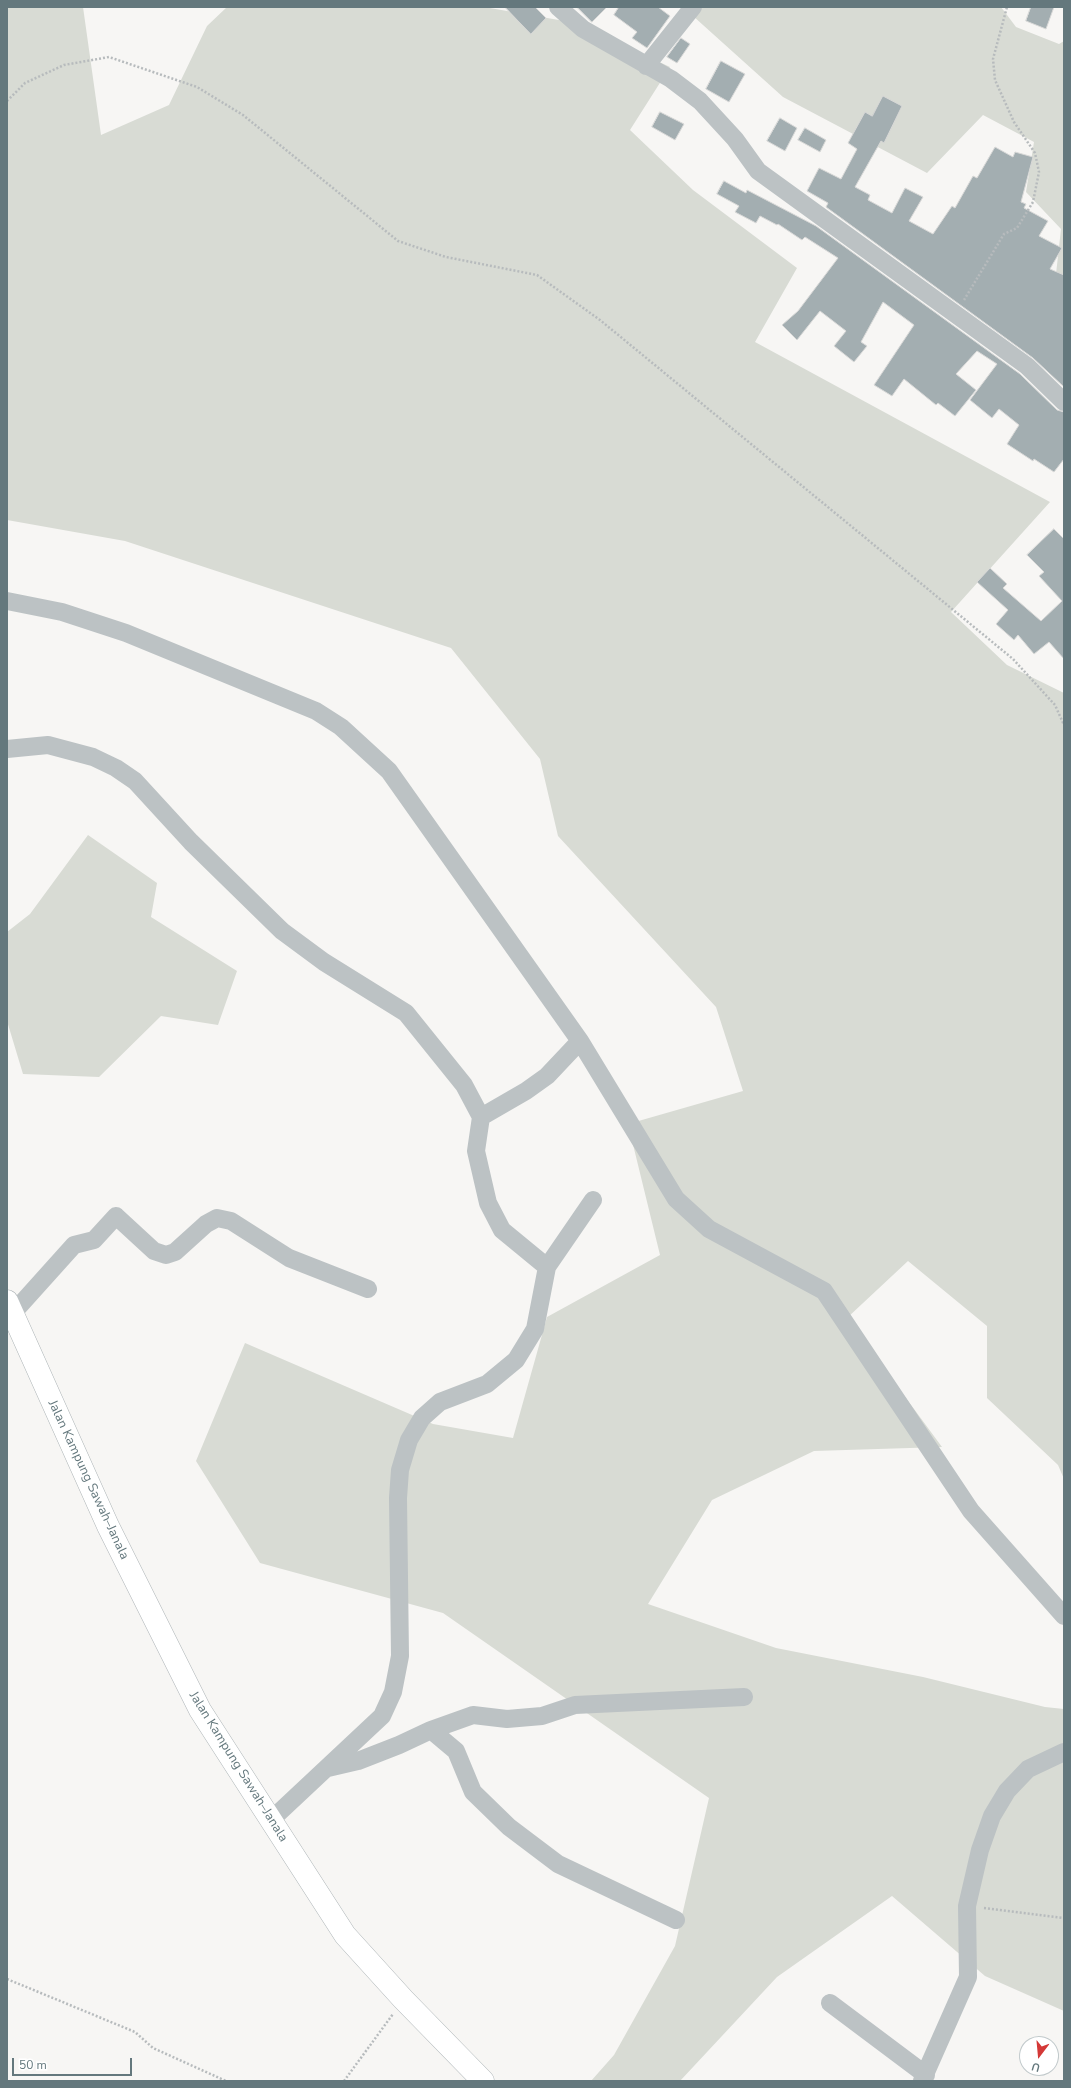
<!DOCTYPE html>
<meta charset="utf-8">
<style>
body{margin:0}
#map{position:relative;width:1071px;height:2088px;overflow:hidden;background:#f7f6f4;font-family:"Nunito Sans",sans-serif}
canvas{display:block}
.frame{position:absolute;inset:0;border:8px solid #64787d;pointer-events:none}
.north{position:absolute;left:1019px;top:2036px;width:40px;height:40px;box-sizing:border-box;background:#fff;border:1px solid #c1c9cb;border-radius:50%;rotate:196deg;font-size:11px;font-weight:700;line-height:16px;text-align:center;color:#64787d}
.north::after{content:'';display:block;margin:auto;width:14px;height:18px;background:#d43937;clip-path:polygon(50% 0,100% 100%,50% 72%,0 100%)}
.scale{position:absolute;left:12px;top:2058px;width:120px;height:18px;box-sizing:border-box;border:2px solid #64787d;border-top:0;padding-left:5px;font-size:12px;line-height:14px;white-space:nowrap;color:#64787d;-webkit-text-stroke:3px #fff;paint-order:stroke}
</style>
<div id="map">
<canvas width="1071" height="2088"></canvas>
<div class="frame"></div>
<div class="north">U</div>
<div class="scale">50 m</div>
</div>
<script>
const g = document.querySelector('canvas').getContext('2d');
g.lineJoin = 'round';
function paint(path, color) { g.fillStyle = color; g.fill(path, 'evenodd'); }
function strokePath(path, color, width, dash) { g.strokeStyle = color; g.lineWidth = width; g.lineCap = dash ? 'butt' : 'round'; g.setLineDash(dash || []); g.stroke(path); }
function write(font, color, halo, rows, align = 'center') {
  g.font = font + ' "Nunito Sans",sans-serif'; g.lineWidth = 4; g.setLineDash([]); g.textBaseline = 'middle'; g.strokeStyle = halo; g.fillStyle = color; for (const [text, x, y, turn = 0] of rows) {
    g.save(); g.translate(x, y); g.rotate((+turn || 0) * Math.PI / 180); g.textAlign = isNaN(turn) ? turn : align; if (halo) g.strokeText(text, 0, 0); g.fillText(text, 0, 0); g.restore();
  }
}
paint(new Path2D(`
 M7 7H83L101 135 169 105 207 26 227 7H484L576 23 670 67 630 130 693 190 797 268 755 342 1050 502 951 612 1007 665 1064 693V1479L1058 1465 987 1398V1326L908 1261 847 1318 942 1447 814 1451 712 1500 648 1604 776 1648 923 1677 1045 1707 1064 1709V2011L985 1976 892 1896 777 1977 680 2081H591L614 2055 675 1946 709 1798 443 1613 260 1563 196 1461 245 1343 433 1424 513 1438 547 1317 660 1255 628 1124 743 1091 716 1007 558 836 540 759 451 648 125 541 7 520Z
 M683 7H1001L1016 27 1059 44 1064 41V290L1055 283 1061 229 1026 192 1034 142 983 115 927 173 783 97Z
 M88 835 157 883 151 917 237 971 218 1025 161 1016 99 1077 23 1074 7 1021V932L30 914Z`), '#d8dbd4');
const building = new Path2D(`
 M505 7H535L546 18 531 34Z
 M577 7H607L592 22Z
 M619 7H658L670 16 647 48 632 38 637 32 614 15Z
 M1031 7H1054L1046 29 1026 21Z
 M681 38 690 44 677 63 667 57Z
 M721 61 745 74 729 102 706 89Z
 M883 96 902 106 884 143 881 141 855 187 870 195 868 200 892 213 905 188 923 197 909 221 933 234 952 206 955 208 973 176 977 178 995 147 1013 157 1015 152 1033 157 1021 202 1026 204 1024 208 1048 221 1039 236 1062 248 1050 269 1064 275V387L1033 358 826 207 828 203 807 191 819 168 841 179 857 149 848 143 865 112 872 116Z
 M660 112 684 124 675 140 652 127Z
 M780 118 797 128 785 151 767 141Z
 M805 128 826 140 820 152 798 140Z
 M724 181 746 193 747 190 816 226 1020 374 1057 410 1064 412V459L1054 472 1034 459 1033 461 1007 444 1019 425 999 409 992 418 970 400 997 364 977 351 956 374 976 390 955 416 938 403 936 405 904 379 892 396 874 385 914 325 883 302 861 342 867 346 854 362 834 346 846 331 820 311 797 340 782 325 798 311 838 258 805 237 802 240 778 224 777 225 760 216 756 223 735 212 739 206 717 194Z
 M1054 529 1064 539V659L1049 642 1034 654 1018 635 1014 640 996 624 1008 610 977 582 990 568 1007 584 1003 588 1041 621 1062 601 1039 576 1044 572 1027 555Z`);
paint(building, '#a3aeb1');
strokePath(building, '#d8d8d7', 1);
const major = new Path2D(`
 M7 1301 108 1526 200 1710 345 1935 403 1999 483 2081`);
strokePath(major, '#aeb5b7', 23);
strokePath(new Path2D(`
 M7 101 25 83 64 65 109 57 197 87 243 115 398 241 446 257 537 275 600 320 1013 659 1055 705 1064 725
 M964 300 1004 234 1017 228 1033 202 1039 172 1035 153 1014 122 995 80 993 59 1007 7
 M984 1908 1064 1918
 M7 1979 135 2032 153 2048 226 2081
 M344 2081 393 2014`), '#b7bbbd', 2.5, [2, 2]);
strokePath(new Path2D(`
 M558 7 583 29 671 79 700 101 735 139 758 171 1027 366 1064 402
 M646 66 693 7
 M7 601 62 612 126 633 316 711 341 727 389 771 580 1041 676 1199 709 1229 824 1291 971 1511 1064 1616
 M7 749 48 745 93 757 116 768 135 781 191 842 282 931 324 962 406 1013 464 1085 481 1117 476 1151 488 1203 502 1230 547 1267
 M481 1117 526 1091 547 1076 580 1041
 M12 1314 74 1245 94 1240 116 1216 154 1251 166 1255 175 1252 206 1224 217 1218 231 1221 289 1258 368 1289
 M431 1730 456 1751 473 1792 509 1827 558 1864 676 1920
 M328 1768 358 1761 399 1745 431 1730 473 1715 507 1719 542 1716 575 1705 744 1697
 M271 1820 382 1716 393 1692 400 1656 398 1498 400 1470 409 1440 422 1418 440 1402 487 1384 516 1360 535 1329 547 1267 593 1200
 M830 2003 926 2075
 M922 2081 968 1977 967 1906 980 1850 992 1816 1007 1791 1028 1769 1064 1752`), '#bcc2c4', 18);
strokePath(major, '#fff', 22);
write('13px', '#64787d', '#fff', [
 ["Jalan Kampung Sawah–Janala",88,1480,65],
 ["Jalan Kampung Sawah–Janala",238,1767,58]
]);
</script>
